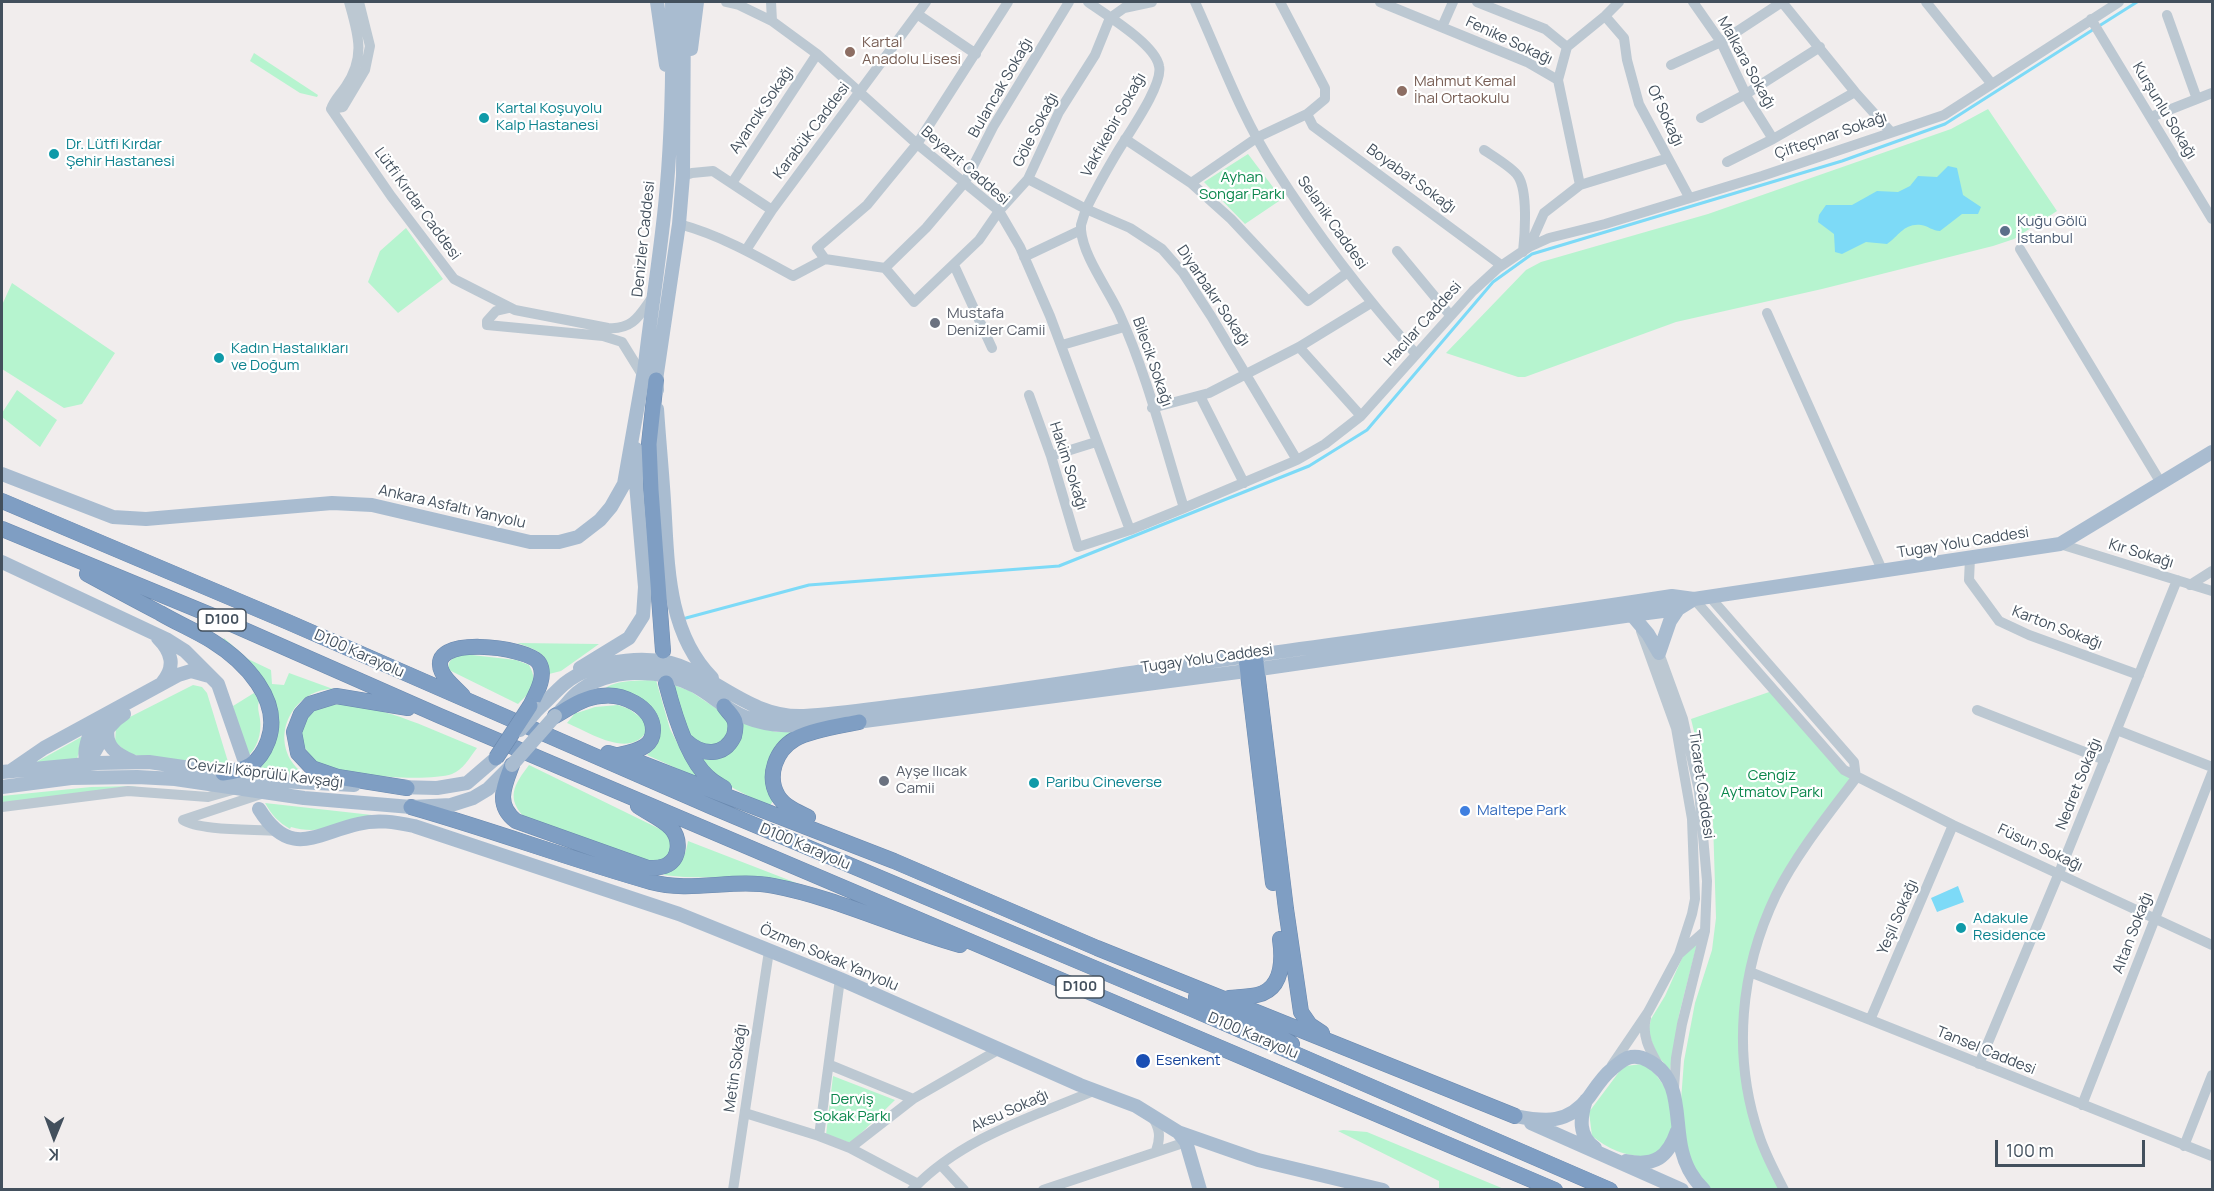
<!DOCTYPE html>
<meta charset="utf-8">
<style>
body{margin:0}
#map{position:relative;width:2214px;height:1191px;overflow:hidden;background:#f1eded;font-family:Manrope,sans-serif}
canvas{display:block}
.frame{position:absolute;inset:0;border:3px solid #43505d;pointer-events:none}
.north{position:absolute;left:24px;top:1107px;width:60px;height:60px;-webkit-text-stroke:4px #fff;paint-order:stroke;rotate:181deg;font-size:16px;font-weight:700;line-height:24px;text-align:center;color:#43505d}
.north::after{content:'';display:block;margin:auto;width:21px;height:27px;background:#43505d;clip-path:polygon(50% 0,100% 100%,50% 72%,0 100%)}
.scale{position:absolute;left:1995px;top:1140px;width:150px;height:27px;box-sizing:border-box;border:3px solid #43505d;border-top:0;padding-left:8px;font-size:18px;line-height:21px;white-space:nowrap;color:#43505d;-webkit-text-stroke:4px #fff;paint-order:stroke}
</style>
<div id="map">
<canvas width="2214" height="1191"></canvas>
<div class="frame"></div>
<div class="north">K</div>
<div class="scale">100 m</div>
</div>
<script>
const g = document.querySelector('canvas').getContext('2d');
g.lineJoin = 'round';
function paint(path, color) { g.fillStyle = color; g.fill(path, 'evenodd'); }
function strokePath(path, color, width, dash) { g.strokeStyle = color; g.lineWidth = width; g.lineCap = dash ? 'butt' : 'round'; g.setLineDash(dash || []); g.stroke(path); }
function write(font, color, halo, rows, align = 'center') {
  g.font = font + ' Manrope,sans-serif'; g.lineWidth = 4.5; g.setLineDash([]); g.textBaseline = 'middle'; g.strokeStyle = halo; g.fillStyle = color; for (const [text, x, y, turn = 0] of rows) {
    g.save(); g.translate(x, y); g.rotate((+turn || 0) * Math.PI / 180); g.textAlign = isNaN(turn) ? turn : align; if (halo) g.strokeText(text, 0, 0); g.fillText(text, 0, 0); g.restore();
  }
}
paint(new Path2D(`
 M254 53 318 95 317 97 300 93 250 61Z
 M1988 109 2057 211 2014 239 1993 246 1822 289 1676 322 1525 377H1518L1446 353 1526 270 1541 262 1708 214 1951 129Z
 M1248 154 1282 199 1245 224 1204 182Z
 M406 228 443 279 398 313 368 282 380 251Z
 M12 283 115 353 82 404 64 408 2 369V305Z
 M17 390 57 420 40 447 2 417V413Z
 M224 638 248 659 271 670 272 684 284 685 289 673 333 689C297 689 271 730 292 762 297 770 306 775 314 780L258 772 271 752 277 716 222 642Z
 M517 643 599 644 561 671 549 674C550 653 534 649 517 643Z
 M463 654 516 660 529 665C539 683 532 691 518 704L449 670C447 659 454 658 463 654Z
 M656 680 670 729 683 754 707 782 647 755C656 747 659 741 660 729L603 690C615 679 640 681 656 680Z
 M193 685 202 687 207 693 229 765 223 768 129 754 115 742 116 727 122 721Z
 M674 685 690 691 726 715 730 734 719 746 696 743 687 733Z
 M1775 690 1856 778 1776 895 1742 1005 1753 1111 1784 1189H1707L1690 1170 1679 1126 1684 1061 1695 1003 1712 950 1716 918 1713 821 1709 793 1691 719Z
 M254 693 259 701C257 708 259 712 260 719 262 734 257 749 246 758L233 706Z
 M340 704C388 707 432 730 477 748 470 757 463 770 452 774 428 782 347 776 324 766 303 756 290 726 314 711 322 706 331 705 340 704Z
 M618 705 629 709 644 720 646 732C629 759 589 732 567 723L576 712 577 713 595 707Z
 M742 722 776 732 796 731 776 748 774 799 770 806C739 792 718 783 696 754L708 758Z
 M83 736 77 759 31 765Z
 M529 765 668 833C672 842 672 849 667 858L653 862 526 819C505 798 514 785 529 765Z
 M138 786 2 803V796L91 787Z
 M265 803 381 816C353 822 319 836 291 827L290 829C278 822 272 815 265 803Z
 M688 841 830 896 751 878 684 877 663 875C679 867 685 859 688 841Z
 M1698 940 1679 1015 1670 1070 1657 1055 1650 1037 1649 1028 1651 1019 1665 996 1683 956Z
 M1642 1064C1666 1076 1683 1118 1667 1143 1664 1148 1659 1153 1654 1157 1627 1156 1614 1153 1592 1136L1589 1112 1619 1072 1626 1066Z
 M833 1076 895 1100 851 1143 826 1135Z
 M1343 1130 1367 1132 1504 1189H1439V1181L1338 1131Z`), '#b6f4cf');
paint(new Path2D(`
 M1948 166 1957 168 1963 195 1981 207 1978 214H1962L1940 231C1933 231 1928 226 1921 225 1904 223 1899 236 1887 244L1866 242 1842 254 1835 252 1834 234 1818 222 1819 215 1826 205H1852L1877 191 1898 192 1910 186 1918 176 1937 177Z
 M1958 886 1964 902 1937 912 1931 898Z`), '#7ddaf7');
strokePath(new Path2D(`
 M2099 26 2137 2
 M686 618 809 585 1059 566 1309 466 1367 430 1493 282 1532 254 1842 161 1945 124 2094 29`), '#7ddaf7', 3);
const highway = new Path2D(`
 M656 380 649 444 651 490 663 651
 M2 501 288 622 712 807 1194 1010 1610 1190
 M2 529 213 616 440 716 1555 1190
 M87 574C111 587 135 600 160 613 177 623 196 631 212 641 244 661 283 700 268 741 259 765 246 770 223 773
 M1255 655 1286 909 1301 1012 1310 1025 1322 1033
 M1246 657 1273 883
 M666 683C673 710 687 759 708 777 713 782 719 785 724 788
 M463 696C457 689 446 681 442 672 424 634 528 646 539 663 547 676 536 694 530 706
 M555 716C569 708 584 697 601 696 621 693 653 706 653 730 653 736 651 742 645 746 638 751 628 753 619 755
 M686 741C702 756 724 757 734 736 735 732 736 726 735 722 734 716 727 711 724 706
 M608 753 636 761 894 861 1097 948 1515 1116
 M512 765C504 786 495 805 516 821L648 868C654 868 662 868 667 865 680 858 681 839 671 828 662 819 648 813 638 806
 M407 788 338 777 312 768 298 753 294 732 301 714 310 704 336 696 408 708
 M411 807C492 830 570 859 651 882 691 893 734 878 774 886 837 898 898 928 960 945
 M808 817C797 812 784 806 778 796 766 776 776 750 795 739 811 730 840 726 859 722
 M1196 997 1270 1031 1292 1044
 M1229 998C1238 997 1248 997 1257 995 1283 989 1283 960 1280 939`);
strokePath(highway, '#6a89af', 16);
strokePath(new Path2D(`
 M726 2 739 5 772 21 817 54 917 144 999 211 1020 247 1050 316 1130 530
 M771 2 772 21
 M1195 2C1220 57 1241 116 1274 167 1316 233 1364 296 1416 354
 M1380 2 1527 62 1558 80
 M1477 2 1545 29 1567 47
 M1693 2 1721 42 1748 99 1773 139
 M1782 2 1855 92 1891 132
 M1926 2 1991 83
 M917 14 976 54
 M2167 15 2197 99
 M1605 16 1624 38 1627 60 1639 104 1689 197
 M2091 19 2212 219
 M1442 27 1453 2
 M1671 65 1721 42 1782 2
 M331 109 391 196 454 279 515 310 608 328C634 330 640 314 654 295
 M331 109 343 107 365 70 370 46 359 2
 M331 109C334 100 340 95 346 86 366 56 358 34 349 2
 M1307 114 1313 126 1501 265
 M2151 117 2212 93
 M1701 118 1746 94 1820 47
 M1125 139 1191 183 1231 219 1308 301 1348 272
 M1484 150C1493 156 1513 168 1518 176 1528 191 1525 234 1523 252
 M1727 162 1773 139 1855 92
 M683 176 692 173 713 171 772 210
 M1028 179 1086 209 1130 228 1162 249 1183 273 1211 316 1297 460
 M732 183 817 54
 M1191 183 1258 137 1307 114 1325 99V88L1280 2
 M1580 185 1668 158
 M679 224C720 235 757 256 793 276L825 259 817 248 867 205 917 144 1008 2
 M1081 230C1083 256 1108 289 1119 313 1147 374 1164 444 1184 508
 M1529 247 1544 213 1580 185 1558 80 1567 47 1605 16 1619 2
 M2020 249 2161 483
 M746 250 772 210 926 2
 M1397 251 1450 315
 M1024 257 1081 230V225L1086 209C1095 191 1105 173 1115 156 1125 138 1164 85 1159 66 1155 44 1106 15 1088 2
 M825 259 885 268 914 302 979 240 999 211 1028 179 1059 112 1095 55 1110 18 1124 8 1152 2
 M954 265 992 348
 M885 268 926 228 965 182 993 127 1069 2
 M509 308 496 311 487 321V325L603 336 622 342 643 376
 M1767 313 1883 572
 M1062 345 1124 327
 M1299 347 1361 416
 M1029 395 1051 456 1078 547 1130 530 1184 508 1297 460 1325 444 1361 416 1473 291 1498 268 1529 247 1549 238 1605 224 1762 176 1944 115 2119 2
 M1200 396 1244 483
 M1152 408 1209 393 1299 347 1371 303
 M1051 456 1096 442
 M2060 544 2212 591
 M1970 558 1969 580 1999 621 2029 635 2139 675
 M2190 585 2212 571
 M1710 597 1854 762 1856 778
 M1694 599 1844 770 1953 825 2212 945
 M1641 631 1676 728 1692 819 1695 899 1692 914 1679 954
 M1659 653 1683 719 1699 791 1707 881 1705 931 1682 1024 1676 1058 1674 1089
 M1977 710 2105 760
 M2117 730 2212 767
 M2 807 128 791 208 797 236 789
 M183 820C199 831 255 829 277 831
 M183 820 264 793
 M1750 972 2212 1156
 M1646 1018C1641 1037 1651 1052 1660 1068
 M1870 1020 1953 825
 M1979 1064 2059 873 2177 580
 M830 1065 913 1099
 M1612 1065 1648 1012 1679 954 1705 931
 M2082 1105 2212 773
 M745 1113 819 1136 850 1148 918 1184
 M1151 1115C1160 1128 1161 1137 1156 1151
 M819 1136 840 979
 M2184 1146 2212 1075
 M850 1148 913 1099 998 1050
 M941 1165 964 1190
 M733 1190 769 951
 M912 1190C961 1138 1032 1117 1096 1090
 M1043 1190 1186 1142
 M1784 1190C1775 1172 1765 1154 1759 1135 1732 1056 1740 970 1776 895 1797 853 1828 815 1856 778`), '#bcc8d2', 10);
strokePath(new Path2D(`
 M657 2 666 65
 M691 49 697 2
 M643 382C649 324 659 265 665 206 672 138 673 70 672 2
 M657 390 656 380 679 224 683 176 684 2
 M657 409C659 439 662 470 664 501 668 562 666 631 712 678
 M2 474 113 517 146 519 332 503 372 505 530 542H559L578 537 600 520 611 507 624 484 643 376
 M2 562 166 639 185 651 218 684 244 759
 M1633 607 1632 615 1648 634 1659 653
 M158 638C172 652 176 667 162 683
 M1659 653 1670 621 1678 609
 M580 668 629 638 643 616 645 587 636 484V449
 M538 709C547 701 555 692 564 684 596 658 655 652 692 671 729 690 760 718 804 716 837 714 871 709 904 705 993 694 1082 680 1171 667 1338 643 1505 622 1672 596L1694 599 2060 544 2212 452
 M561 710C566 705 571 698 577 693 608 667 660 668 695 686 712 695 726 710 745 717 772 728 799 726 827 724
 M849 723 1246 671 1632 615 1678 609 1694 599
 M108 727C104 746 116 754 132 761
 M87 764C82 750 89 735 96 721
 M84 766C101 749 101 728 124 714
 M12 770 44 748 178 675 191 671 209 676
 M2 772 97 763 149 762 280 781 354 785
 M2 787 71 778 137 777 175 779 304 798 411 807 451 805 473 798 488 789 511 766
 M397 787 437 788 467 783 496 758
 M259 809C290 859 315 834 358 824 377 819 395 822 414 826L679 914 840 979 1080 1085 1136 1106 1178 1132 1186 1142 1200 1190
 M1586 1100C1580 1118 1578 1136 1595 1148
 M1515 1116C1546 1122 1568 1124 1589 1097 1596 1087 1603 1076 1612 1069 1618 1064 1624 1058 1631 1057 1637 1056 1644 1058 1649 1061 1683 1079 1674 1119 1682 1151 1686 1167 1692 1178 1704 1190
 M1531 1123 1682 1190
 M1178 1132 1258 1160 1383 1190
 M1626 1161C1655 1167 1668 1157 1677 1131`), '#a9bcd0', 14);
strokePath(highway, '#7f9ec3', 15);
const highwayBridge = new Path2D(`
 M496 758 530 706`);
strokePath(highwayBridge, '#6a89af', 16, []);
strokePath(new Path2D(`
 M520 730 538 709
 M512 765 555 716`), '#a9bcd0', 14);
strokePath(highwayBridge, '#7f9ec3', 15);
for (const [x, y, r, color] of [
 [850,52,6,"#8d6e63"],
 [1402,91,6,"#8d6e63"],
 [484,118,6,"#0f9aa8"],
 [54,154,6,"#0f9aa8"],
 [2005,231,6,"#5c6f8a"],
 [935,323,6,"#6b7280"],
 [219,358,6,"#0f9aa8"],
 [884,781,6,"#6b7280"],
 [1034,783,6,"#0f9aa8"],
 [1465,811,6,"#3f7fe0"],
 [1961,928,6,"#0f9aa8"],
 [1143,1061,8,"#1a4fb4"]
]) { const dot = new Path2D(); dot.arc(x, y, r, 0, 2 * Math.PI); g.fillStyle = color; g.fill(dot); strokePath(dot, '#fff', 2); }
for (const [x, y, w] of [
 [222,620,48],
 [1080,987,48]
]) { const box = new Path2D(); box.roundRect(x - w / 2, y - 11, w, 22, 4.5); g.fillStyle = '#fff'; g.fill(box); strokePath(box, '#43505d', 1.5); }
write('bold 14px', '#43505d', null, [
 ["D100",222,620],
 ["D100",1080,987]
]);
write('15px', '#43505d', '#fff', [
 ["Fenike Sokağı",1509,41,25],
 ["Malkara Sokağı",1746,63,61],
 ["Bulancak Sokağı",1001,88,-60],
 ["Ayancık Sokağı",762,110,-56],
 ["Kurşunlu Sokağı",2164,111,59],
 ["Of Sokağı",1665,116,65],
 ["Vakfıkebir Sokağı",1114,125,-61],
 ["Göle Sokağı",1036,130,-63],
 ["Karabük Caddesi",812,131,-53],
 ["Çifteçınar Sokağı",1831,136,-19],
 ["Beyazıt Caddesi",965,166,41],
 ["Boyabat Sokağı",1411,179,36],
 ["Lütfi Kırdar Caddesi",417,204,54],
 ["Selanik Caddesi",1332,223,55],
 ["Denizler Caddesi",644,239,-84],
 ["Diyarbakır Sokağı",1213,296,56],
 ["Hacılar Caddesi",1423,324,-48],
 ["Bilecik Sokağı",1152,362,71],
 ["Hakim Sokağı",1068,466,72],
 ["Ankara Asfaltı Yanyolu",452,507,13],
 ["Tugay Yolu Caddesi",1963,543,-9],
 ["Kır Sokağı",2141,554,17],
 ["Karton Sokağı",2057,628,21],
 ["D100 Karayolu",359,654,24],
 ["Tugay Yolu Caddesi",1207,659,-8],
 ["Cevizli Köprülü Kavşağı",265,774,7],
 ["Nedret Sokağı",2079,784,-68],
 ["Ticaret Caddesi",1701,785,82],
 ["D100 Karayolu",805,847,23],
 ["Füsun Sokağı",2040,848,25],
 ["Yeşil Sokağı",1898,917,-67],
 ["Altan Sokağı",2133,933,-69],
 ["Özmen Sokak Yanyolu",829,958,23],
 ["D100 Karayolu",1253,1036,23],
 ["Tansel Caddesi",1986,1051,22],
 ["Metin Sokağı",736,1068,-82],
 ["Aksu Sokağı",1010,1111,-24]
]);
write('15px', '#785e54', '#fff', [
 ["Kartal",862,43],
 ["Anadolu Lisesi",862,60],
 ["Mahmut Kemal",1414,82],
 ["İhal Ortaokulu",1414,99]
], 'left');
write('15px', '#0d838f', '#fff', [
 ["Kartal Koşuyolu",496,109],
 ["Kalp Hastanesi",496,126],
 ["Dr. Lütfi Kırdar",66,145],
 ["Şehir Hastanesi",66,162],
 ["Kadın Hastalıkları",231,349],
 ["ve Doğum",231,366],
 ["Paribu Cineverse",1046,783],
 ["Adakule",1973,919],
 ["Residence",1973,936]
], 'left');
write('15px', '#0b874c', '#fff', [
 ["Ayhan",1242,178],
 ["Songar Parkı",1242,195],
 ["Cengiz",1772,776],
 ["Aytmatov Parkı",1772,793],
 ["Derviş",852,1100],
 ["Sokak Parkı",852,1117]
]);
write('15px', '#4e5e75', '#fff', [
 ["Kuğu Gölü",2017,222],
 ["İstanbul",2017,239]
], 'left');
write('15px', '#5b616d', '#fff', [
 ["Mustafa",947,314],
 ["Denizler Camii",947,331],
 ["Ayşe Ilıcak",896,772],
 ["Camii",896,789]
], 'left');
write('15px', '#366cbe', '#fff', [
 ["Maltepe Park",1477,811]
], 'left');
write('15px', '#164399', '#fff', [
 ["Esenkent",1156,1061]
], 'left');
</script>
